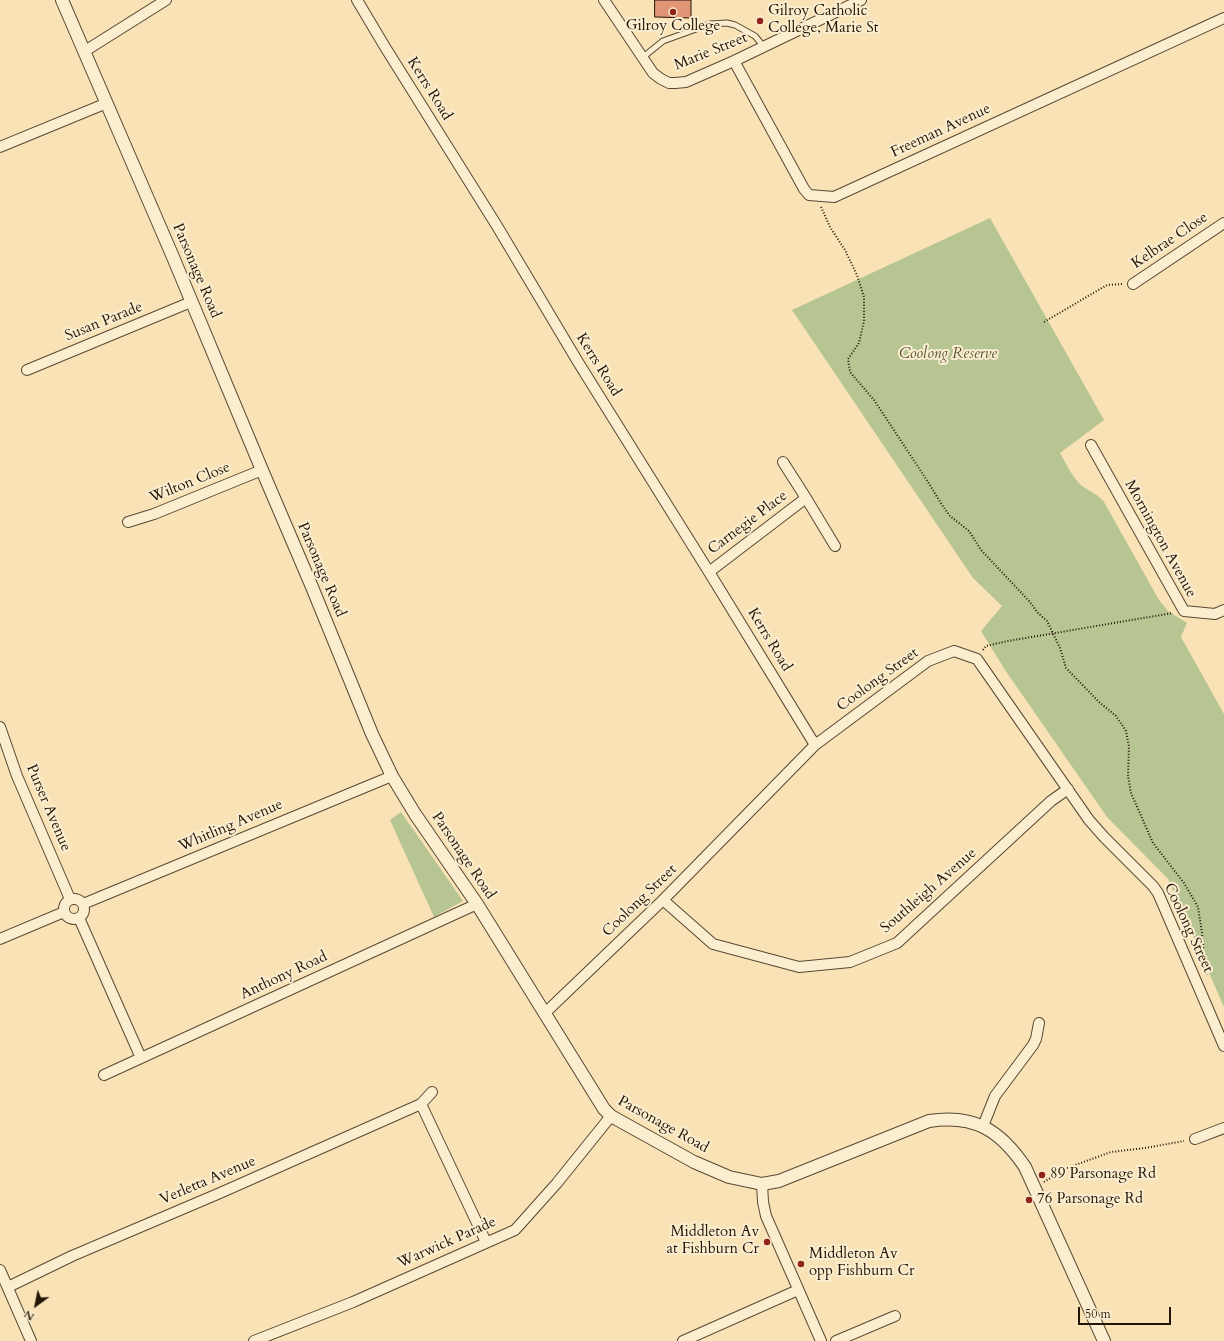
<!DOCTYPE html>
<style>
body{margin:0}
#map{position:relative;width:1224px;height:1341px;overflow:hidden;background:#f9e3b6;font-family:Cardo,serif}
canvas{display:block}
.north{position:absolute;left:16px;top:1285px;width:40px;height:40px;-webkit-text-stroke:3px #fbedd0;paint-order:stroke;rotate:213deg;font-size:11px;font-weight:700;line-height:16px;text-align:center;color:#231506}
.north::after{content:'';display:block;margin:auto;width:14px;height:18px;background:#231506;clip-path:polygon(50% 0,100% 100%,50% 72%,0 100%)}
.scale{position:absolute;left:1078px;top:1307px;width:93px;height:18px;box-sizing:border-box;border:2px solid #231506;border-top:0;padding-left:5px;font-size:12px;line-height:14px;white-space:nowrap;color:#231506;-webkit-text-stroke:3px #fbedd0;paint-order:stroke}
</style>
<div id="map">
<canvas width="1224" height="1341"></canvas>
<div class="north">N</div>
<div class="scale">50 m</div>
</div>
<script>
const g = document.querySelector('canvas').getContext('2d');
g.lineJoin = 'round';
function paint(path, color) { g.fillStyle = color; g.fill(path, 'evenodd'); }
function strokePath(path, color, width, dash) { g.strokeStyle = color; g.lineWidth = width; g.lineCap = dash ? 'butt' : 'round'; g.setLineDash(dash || []); g.stroke(path); }
function write(font, color, halo, rows, align = 'center') {
  g.font = font + ' Cardo,serif'; g.lineWidth = 4; g.setLineDash([]); g.textBaseline = 'middle'; g.strokeStyle = halo; g.fillStyle = color; for (const [text, x, y, turn = 0] of rows) {
    g.save(); g.translate(x, y); g.rotate((+turn || 0) * Math.PI / 180); g.textAlign = isNaN(turn) ? turn : align; if (halo) g.strokeText(text, 0, 0); g.fillText(text, 0, 0); g.restore();
  }
}
paint(new Path2D(`
 M990 218 1104 420 1060 453C1066 463 1072 477 1081 485 1089 492 1097 493 1104 502L1159 600 1168 611 1187 623 1181 637 1224 714V1007L1168 879 1107 817 1005 670 981 631 1002 606 973 578 792 310Z
 M401 812 463 901 434 917 390 820Z`), '#b7c593');
const building = new Path2D(`
 M655 0H691V18L655 17Z`);
paint(building, '#df9576');
strokePath(building, '#231506', 1);
const service = new Path2D(`
 M642 58 663 41 710 24 727 23 735 25 755 36 764 47`);
const minor = new Path2D(`
 M357 0 385 47 497 226 578 362 709 572 815 745
 M604 0 653 73 661 79 669 83H675L686 82 734 61 861 0
 M85 51 166 0
 M734 61 804 189 809 195 834 197 1224 18
 M0 147 107 103
 M1133 284 1224 223
 M27 370 191 302
 M1091 445 1184 611 1215 614 1224 610
 M783 462 806 498
 M128 522 154 514 262 470
 M709 572 806 498 835 546
 M0 727 17 776 70 899
 M64 909a10 10 0 1 1 20 0a10 10 0 1 1-20 0Z
 M663 900 713 944 799 967 850 962 897 943 1051 801 1068 789
 M83 904 392 776
 M79 918 141 1058
 M0 939 64 912
 M545 1013 663 900 815 745 928 661 954 651 977 659 1089 820 1104 837 1153 886 1158 893 1224 1046
 M104 1075 477 904
 M421 1104 432 1092
 M983 1126 995 1096 1033 1045 1036 1039 1039 1023
 M1195 1139 1224 1128
 M762 1184 763 1202 766 1216 821 1341
 M0 1270 31 1341
 M8 1287 72 1256 220 1193 421 1104 486 1242
 M254 1341 353 1302 515 1230 557 1183 611 1116
 M683 1341 798 1290
 M836 1341 895 1316`);
const tertiary = new Path2D(`
 M62 0 173 257 262 470 312 587 372 734 392 776 415 814 477 904 604 1109 611 1116 629 1126 694 1162 729 1177 762 1184 779 1181 929 1121C974 1114 1000 1130 1025 1167L1104 1341`);
strokePath(service, '#584832', 7);
strokePath(minor, '#584832', 12);
strokePath(tertiary, '#584832', 14);
strokePath(new Path2D(`
 M821 207 830 227 845 250 857 275 864 297V321L859 343 848 359 850 372 874 400 928 482 942 505 950 516 969 531 981 550 1030 602 1037 612 1047 621 1060 648 1066 668 1099 702 1116 716 1126 731 1129 747 1128 776 1131 793 1153 843 1184 883 1198 907 1202 933 1204 966 1207 975
 M1044 322 1107 285 1122 284
 M983 650 986 646 1008 641 1173 613
 M1044 1182 1067 1168 1111 1152 1145 1148 1184 1141`), '#231506', 2, [1, 2]);
strokePath(service, '#fbedd0', 5);
strokePath(minor, '#fbedd0', 10);
strokePath(tertiary, '#fbedd0', 12);
for (const [x, y, r, color] of [
 [673,12,4,"#8f2418"],
 [760,21,4,"#8f2418"],
 [1042,1175,4,"#8f2418"],
 [1029,1200,4,"#8f2418"],
 [767,1242,4,"#8f2418"],
 [801,1264,4,"#8f2418"]
]) { const dot = new Path2D(); dot.arc(x, y, r, 0, 2 * Math.PI); g.fillStyle = color; g.fill(dot); strokePath(dot, '#fbedd0', 1.5); }
write('15px', '#231506', '#fbedd0', [
 ["Gilroy Catholic",768,12],
 ["College, Marie St",768,29],
 ["Gilroy College",673,27,"center"],
 ["89 Parsonage Rd",1050,1175],
 ["76 Parsonage Rd",1037,1200],
 ["Middleton Av",759,1233,"right"],
 ["at Fishburn Cr",759,1250,"right"],
 ["Middleton Av",809,1255],
 ["opp Fishburn Cr",809,1272]
], 'left');
write('15px', '#231506', '#fbedd0', [
 ["Marie Street",711,52,-22],
 ["Kerrs Road",429,89,58],
 ["Freeman Avenue",941,131,-25],
 ["Kelbrae Close",1170,241,-34],
 ["Parsonage Road",196,271,67],
 ["Susan Parade",104,322,-22],
 ["Kerrs Road",598,365,58],
 ["Wilton Close",190,483,-22],
 ["Carnegie Place",748,523,-37],
 ["Mornington Avenue",1160,539,61],
 ["Parsonage Road",321,570,67],
 ["Kerrs Road",769,640,59],
 ["Coolong Street",878,680,-36],
 ["Purser Avenue",48,808,67],
 ["Whitling Avenue",231,826,-23],
 ["Parsonage Road",463,856,56],
 ["Southleigh Avenue",929,891,-41],
 ["Coolong Street",640,901,-44],
 ["Coolong Street",1188,928,65],
 ["Anthony Road",284,976,-25],
 ["Parsonage Road",663,1125,29],
 ["Verletta Avenue",208,1181,-23],
 ["Warwick Parade",447,1243,-24]
]);
write('italic 15px', '#575337', '#fbedd0', [
 ["Coolong Reserve",948,355]
]);
</script>
